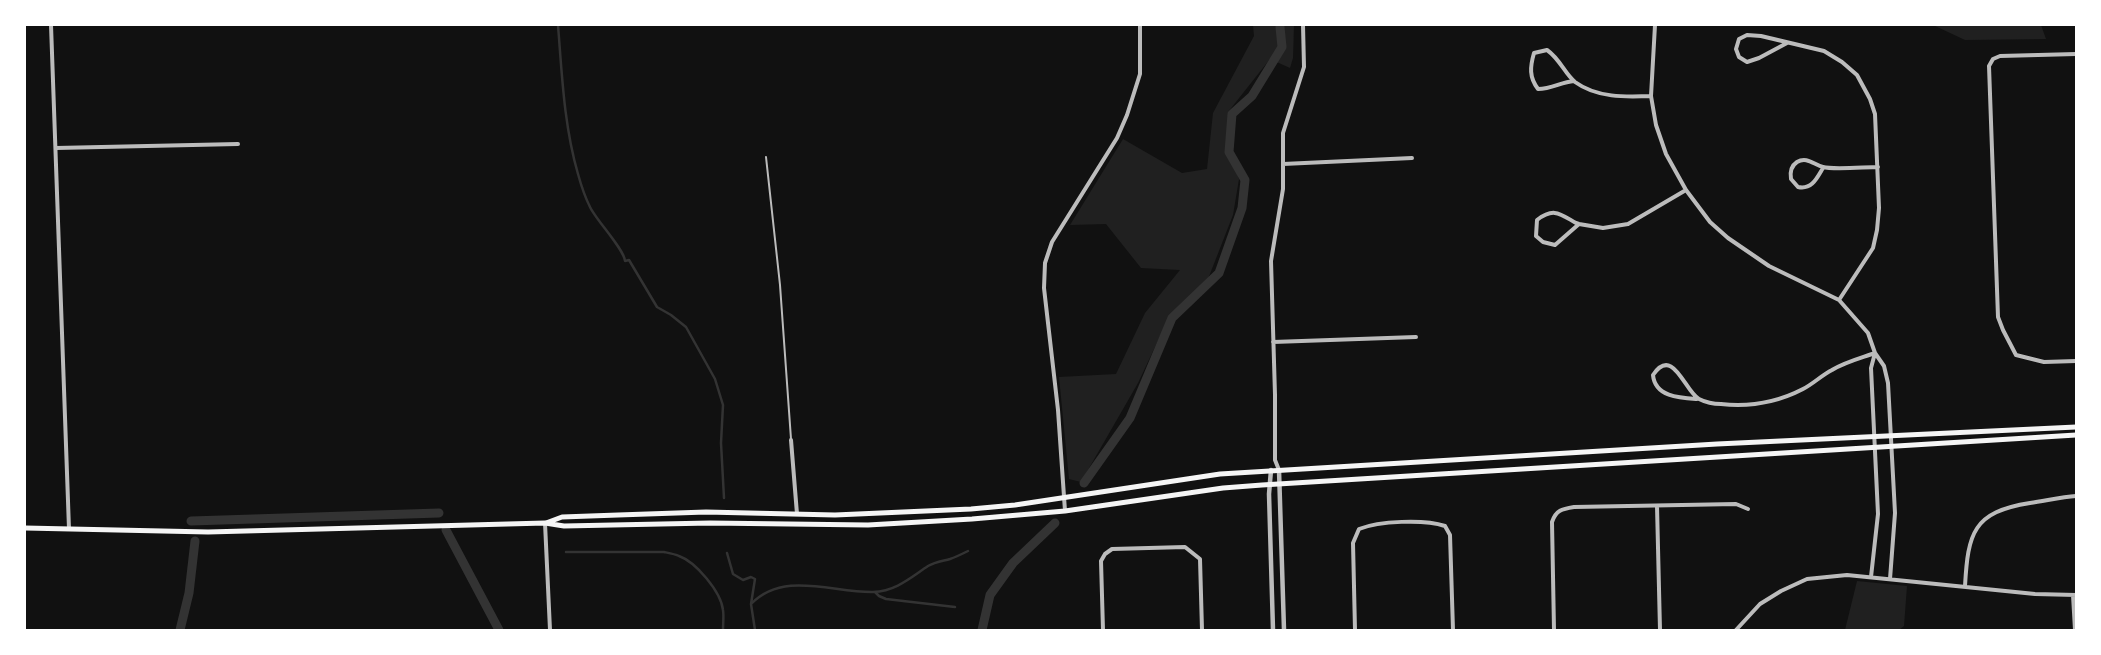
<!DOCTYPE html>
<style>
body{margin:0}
#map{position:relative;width:2101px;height:655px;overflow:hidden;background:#111;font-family:Cabin,sans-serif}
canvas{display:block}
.frame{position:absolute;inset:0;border:26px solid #fff;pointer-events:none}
</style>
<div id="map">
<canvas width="2101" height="655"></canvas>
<div class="frame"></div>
</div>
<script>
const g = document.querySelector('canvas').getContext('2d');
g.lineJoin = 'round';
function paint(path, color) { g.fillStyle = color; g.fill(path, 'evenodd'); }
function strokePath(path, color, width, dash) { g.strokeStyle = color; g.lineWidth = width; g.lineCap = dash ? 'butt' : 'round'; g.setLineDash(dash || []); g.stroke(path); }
paint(new Path2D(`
 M1253 25H1294L1293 58 1290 68 1270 59 1228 112V149L1239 179 1233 215 1208 279 1170 315 1138 383 1081 482 1069 479 1059 377 1116 374 1145 313 1180 270 1141 268 1106 224 1070 225 1123 139 1182 173 1207 169 1213 113 1254 36Z
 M1933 25H2041L2046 39 1965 40Z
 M1857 581 1907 586 1904 626 1899 630H1845Z`), '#202020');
strokePath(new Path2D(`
 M558 25C562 75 564 126 578 174 581 185 585 197 590 207 596 220 624 249 625 261L629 260 657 307 671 315 686 327 715 379 723 405 721 443 724 498
 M566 552H664C669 553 675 554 679 556 696 562 721 592 723 610 724 616 723 624 723 630
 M727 553 733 574 743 580 751 577 755 579 751 604 755 630
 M875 592 879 596 886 599 955 607
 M751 604C784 570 833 593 873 592 896 591 910 578 928 566 935 562 943 561 950 559 956 557 962 554 968 551`), '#333', 2.5);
strokePath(new Path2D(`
 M1084 483 1130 418 1172 318 1219 273 1242 208 1245 180 1229 152 1232 114 1252 96 1282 47 1280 27
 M191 521 439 513
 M446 530 499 630
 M180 630 189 593 195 541
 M982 630 990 595 1013 563 1055 523`), '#333', 9);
strokePath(new Path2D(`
 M766 157 780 285 791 439`), '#bcbcbc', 2);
strokePath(new Path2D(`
 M51 25 69 529
 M1655 25 1651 96 1656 125 1666 154 1686 190 1710 222 1728 238 1769 266 1839 300 1868 333 1875 353 1884 366 1888 383 1895 513 1890 579
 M1787 43 1759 58 1747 62 1739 57 1736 49 1739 39 1747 35 1761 36 1824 51 1842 62 1857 75 1870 99 1875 114 1879 208 1877 230 1873 248 1839 300
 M2076 54 2000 56 1993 59 1989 66 1998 317 2003 330 2016 355 2044 362 2076 361
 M1574 81C1561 82 1552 89 1538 89 1529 77 1530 67 1534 53L1547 50C1560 59 1565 74 1575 82 1597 98 1625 97 1651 96
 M56 148 238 144
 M1283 164 1412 158
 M1823 168C1817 178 1812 190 1798 187L1791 179C1790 173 1791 166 1797 162 1807 156 1814 165 1823 167 1833 170 1865 167 1878 167
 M1579 224 1555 245 1543 242 1536 236 1537 220C1554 207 1560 214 1576 223L1579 224 1603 228 1628 224 1686 190
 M1273 342 1416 337
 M1697 399C1680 398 1655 397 1653 375 1673 345 1685 392 1699 399 1705 402 1714 404 1721 404 1749 407 1778 402 1803 389 1813 384 1822 375 1832 370 1845 362 1861 358 1875 353
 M791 440 797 514
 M1279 470 1275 460V395L1271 261 1283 189V133L1304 67 1303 25
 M1657 506 1660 630
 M1065 511 1058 410 1044 288 1045 263 1052 242 1117 138 1127 115 1140 74V25
 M545 523 550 630
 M1871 577 1878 514 1871 368 1875 353
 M1965 586C1968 533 1973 512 2030 503 2045 501 2061 497 2076 496
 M2073 595 2075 630
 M1103 630 1101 561 1105 554 1112 549 1185 547 1200 559 1202 630
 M1355 630 1353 543 1359 529C1379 521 1424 519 1445 526L1450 535 1453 630
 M1554 630 1552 522C1556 510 1562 509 1574 507L1736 504 1748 509
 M1736 630 1760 604 1781 591 1807 579 1847 575 2035 594 2076 595`), '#bcbcbc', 4);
strokePath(new Path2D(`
 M1271 470 1269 494 1273 630
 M1279 470 1284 630`), '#bcbcbc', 4.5);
strokePath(new Path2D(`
 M546 523 562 517 618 515 706 512 835 515 971 509 1015 505 1220 474 1717 444 2076 427
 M25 528 208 532 545 523 564 526 710 523 868 525 972 519 1065 511 1223 488 1262 485 2076 435`), '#f5f5f5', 5);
</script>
